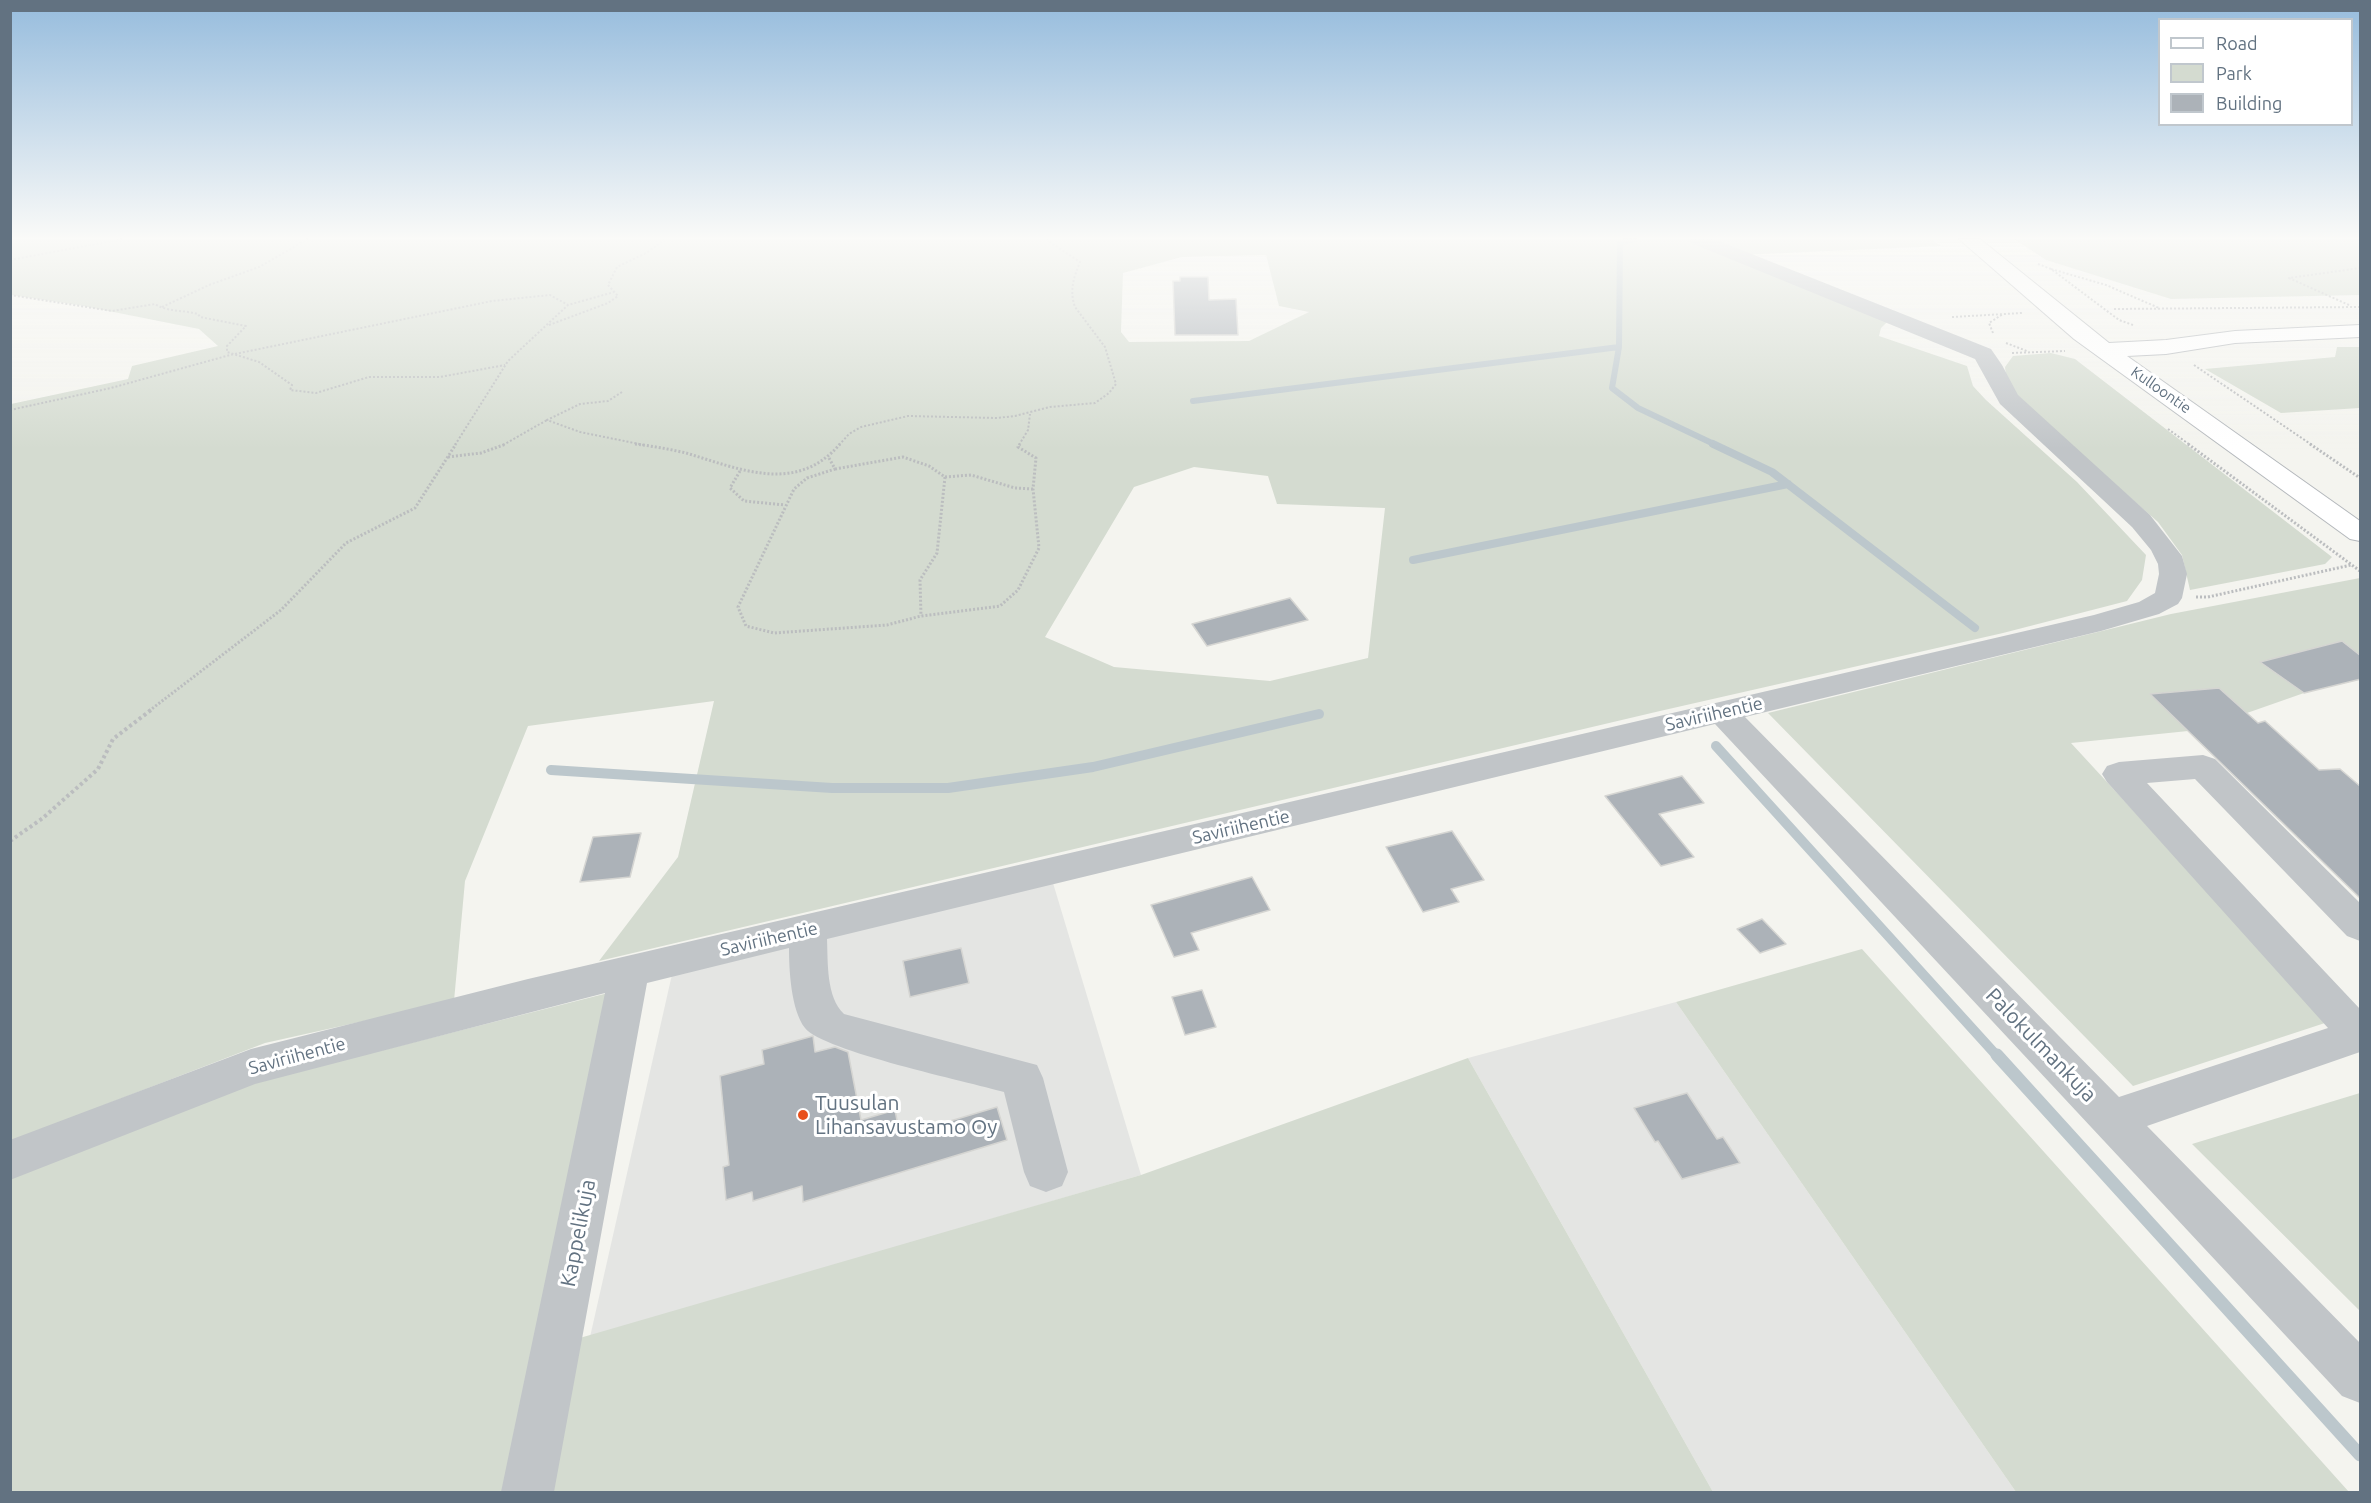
<!DOCTYPE html>
<style>
body{margin:0}
#map{position:relative;width:2371px;height:1503px;overflow:hidden;background:#f4f4ef;font-family:Ubuntu,sans-serif}
canvas{display:block}
.frame{position:absolute;inset:0;border:12px solid #627281;pointer-events:none}
.legend{position:absolute;left:2158px;top:18px;width:195px;height:108px;box-sizing:border-box;background:#fff;border:2px solid #c0c7cd;margin:0;padding:8px 10px;list-style:none;font-size:18px;color:#627281}
.legend li{display:flex;align-items:center;gap:12px;height:30px}
.legend b{width:30px;border:2px solid #c0c7cd}
</style>
<div id="map">
<canvas width="2371" height="1503"></canvas>
<div class="frame"></div>
<ul class="legend">
<li><b style="height:8px;background:#fff"></b>Road</li>
<li><b style="height:16px;background:#d4dbd0"></b>Park</li>
<li><b style="height:16px;background:#acb2b8"></b>Building</li>
</ul>
</div>
<script>
const g = document.querySelector('canvas').getContext('2d');
g.lineJoin = 'round';
function paint(path, color) { g.fillStyle = color; g.fill(path, 'evenodd'); }
function strokePath(path, color, width, dash) { g.strokeStyle = color; g.lineWidth = width; g.lineCap = dash ? 'butt' : 'round'; g.setLineDash(dash || []); g.stroke(path); }
function write(font, color, halo, rows, align = 'center') {
  g.font = font + ' Ubuntu,sans-serif'; g.lineWidth = 6; g.setLineDash([]); g.textBaseline = 'middle'; g.strokeStyle = halo; g.fillStyle = color; for (const [text, x, y, turn = 0] of rows) {
    g.save(); g.translate(x, y); g.rotate((+turn || 0) * Math.PI / 180); g.textAlign = isNaN(turn) ? turn : align; if (halo) g.strokeText(text, 0, 0); g.fillText(text, 0, 0); g.restore();
  }
}
paint(new Path2D(`
 M1053 883 1141 1175 590 1337 673 970Z
 M1676 1002 2016 1492H1713L1468 1058Z`), '#e4e5e3');
paint(new Path2D(`
 M11 239H1931L1941 246 1740 255 1890 319 1881 328 1879 336 1967 366 1973 386 1986 400 2077 482 2146 555 2142 580 2127 601 2003 633 1660 711 599 961 678 857 714 701 528 726 465 881 454 1001 265 1043 11 1141V404L128 379 132 366 218 346 199 329 78 305 11 295ZM1266 255 1279 306 1309 312 1249 341 1129 342 1121 332 1123 273 1182 257ZM1194 467 1268 476 1277 504 1385 508 1368 658 1270 681 1114 667 1045 637 1134 487Z
 M2014 239H2360V295L2171 299 2046 260Z
 M2337 347H2360V408L2281 413 2205 369 2335 357Z
 M2051 353 2075 359 2332 557 2325 564 2190 590 2182 555 2158 522 2022 403 2007 386 2005 367 2013 356Z
 M2360 578V656L2342 641 2260 662 2304 693 2247 713 2219 688 2151 694 2188 731 2071 743 2328 1022 2133 1086 1768 713 2171 614Z
 M1862 949 2349 1492H2016L1676 1002Z
 M612 992 535 1351 1141 1175 1468 1058 1713 1492H11V1178L257 1082Z
 M2360 1093V1311L2192 1144Z`), '#d4dbd0');
strokePath(new Path2D(`
 M1634 239 1620 243 1619 347 1612 388 1638 408 1716 445
 M1193 401 1619 347`), '#bcc7cc', 6);
strokePath(new Path2D(`
 M1713 444 1772 472 1975 628
 M1413 560 1788 484`), '#bcc7cc', 8);
strokePath(new Path2D(`
 M1716 746 1998 1057
 M551 770 832 788H948L1093 767 1319 714`), '#bcc7cc', 10);
strokePath(new Path2D(`
 M1997 1055 2360 1455`), '#bcc7cc', 13);
const building = new Path2D(`
 M1180 277H1208L1209 300 1236 299 1238 335H1175L1173 281H1180Z
 M1290 598 1308 620 1207 646 1192 624Z
 M2342 641 2361 656V679L2304 693 2260 662Z
 M2219 688 2258 723 2265 721 2319 770 2340 769 2361 787V899L2150 694Z
 M1682 776 1704 803 1659 814 1694 857 1661 866 1605 796Z
 M1452 831 1484 880 1451 889 1459 902 1423 912 1386 847Z
 M641 833 630 877 580 882 593 837Z
 M1252 877 1270 910 1191 933 1199 950 1174 957 1151 905Z
 M1762 919 1786 944 1760 953 1737 929Z
 M961 948 969 983 910 997 903 961Z
 M1202 990 1216 1027 1185 1035 1172 997Z
 M813 1036 815 1052 835 1047 848 1052 861 1120 895 1110 900 1136 997 1107 1007 1140 803 1202 802 1186 753 1201 752 1192 726 1200 723 1167 729 1165 720 1076 764 1064 762 1050Z
 M1687 1093 1717 1139 1723 1137 1740 1163 1682 1179 1658 1141 1655 1142 1634 1108Z`);
paint(building, '#acb2b8');
strokePath(building, '#d5d5d2', 1.5);
const major = new Path2D(`
 M1959 239H1980L2109 343 2166 340 2235 331 2360 325V337L2235 343 2166 354 2127 356 2360 521V541L2350 539 2074 339Z`);
strokePath(major, '#b4b8bc', 2);
strokePath(new Path2D(`
 M10 260 123 239
 M2038 264 2051 269
 M10 295 112 311 155 304C167 312 184 310 198 314L200 317 246 326 227 346V352L259 362 292 385 290 390 316 393 369 377H440L505 365
 M2349 305 2289 278 2360 268
 M162 307 209 285 259 267 308 239
 M2114 309 2360 307
 M1952 317 2022 313
 M549 325 608 303 618 296 608 285 617 267 646 253 666 239
 M2133 325 2119 320 2051 269 2106 285 2159 308
 M1993 333 1989 323 2003 314
 M2006 343 2027 351
 M2012 353 2065 351
 M2194 365 2312 445
 M622 392 608 401 580 404 547 420 580 432 644 445
 M10 410 111 388 230 355 492 301 550 295 568 305
 M2168 429 2190 445
 M455 445 508 361 568 305 614 292
 M503 445 547 420
 M839 445 849 434 861 427 908 416 997 418 1015 416 1050 407 1095 403 1109 393 1116 384 1105 347 1075 307C1069 290 1074 277 1080 262L1045 239
 M1019 445 1028 430 1030 414`), '#bbbdbf', 2, [2, 2]);
strokePath(new Path2D(`
 M635 444C652 446 669 449 686 453 740 469 796 495 840 444
 M2188 444 2360 571
 M2310 444 2360 478
 M448 457 481 453 506 444
 M829 458 835 469 807 478 794 489 738 607 746 626 774 633 887 625 921 616 1000 606 1018 590 1039 548 1033 489 1036 458 1018 447 1020 444
 M835 469 903 457 929 466 945 477 937 553 920 580 921 616
 M740 471 730 488 744 501 785 505
 M945 477 971 475 1015 488 1033 489
 M2196 597H2208L2351 565
 M149 711 281 610 346 543 415 508 456 444`), '#bbbdbf', 3, [2, 2]);
strokePath(new Path2D(`
 M10 841 43 818 98 769 113 739 151 710`), '#bbbdbf', 4, [3, 3]);
paint(new Path2D(`
 M1689 239H1714L1991 349 2002 365 2018 395 2150 515 2182 556 2187 574 2182 598 2178 604 2159 614 2101 631 1745 717 2119 1097 2328 1028 2107 782 2102 774 2107 766 2119 762 2203 755 2215 759 2360 903V941L2347 936 2195 779 2147 783 2360 1009V1052L2147 1126 2360 1343V1403L2342 1396 1715 724 827 939C828 962 826 997 844 1014L1037 1065 1043 1078 1068 1172 1062 1186 1046 1192 1030 1186 1024 1172 1004 1092C969 1082 823 1051 805 1028 791 1010 789 970 789 948L647 983 554 1492H501L605 993 255 1084 10 1180V1140L251 1049 528 979 2094 615 2139 602 2155 593 2159 574 2158 564 2151 550 2132 527 2000 404 1975 359 1691 243Z`), '#c1c5c8');
paint(major, '#fff');
const sky = g.createLinearGradient(0, 0, 0, 449);
sky.addColorStop(0, '#96bcdd');
sky.addColorStop(0.53, '#fafaf8');
sky.addColorStop(1, '#fafaf800');
g.fillStyle = sky;
g.fillRect(0, 0, 2371, 449);
for (const [x, y, r, color] of [
 [803,1115,6,"#e8501b"]
]) { const dot = new Path2D(); dot.arc(x, y, r, 0, 2 * Math.PI); g.fillStyle = color; g.fill(dot); strokePath(dot, '#fff', 2); }
write('15px', '#627281', '#fff', [
 ["Kulloontie",2161,390,35]
]);
write('18px', '#627281', '#fff', [
 ["Saviriihentie",1714,714,-13],
 ["Saviriihentie",1241,827,-13],
 ["Saviriihentie",769,939,-13],
 ["Saviriihentie",297,1056,-15]
]);
write('21px', '#627281', '#fff', [
 ["Palokulmankuja",2041,1045,46],
 ["Kappelikuja",578,1233,-79]
]);
write('21px', '#627281', '#fff', [
 ["Tuusulan",815,1103],
 ["Lihansavustamo Oy",815,1127]
], 'left');
</script>
